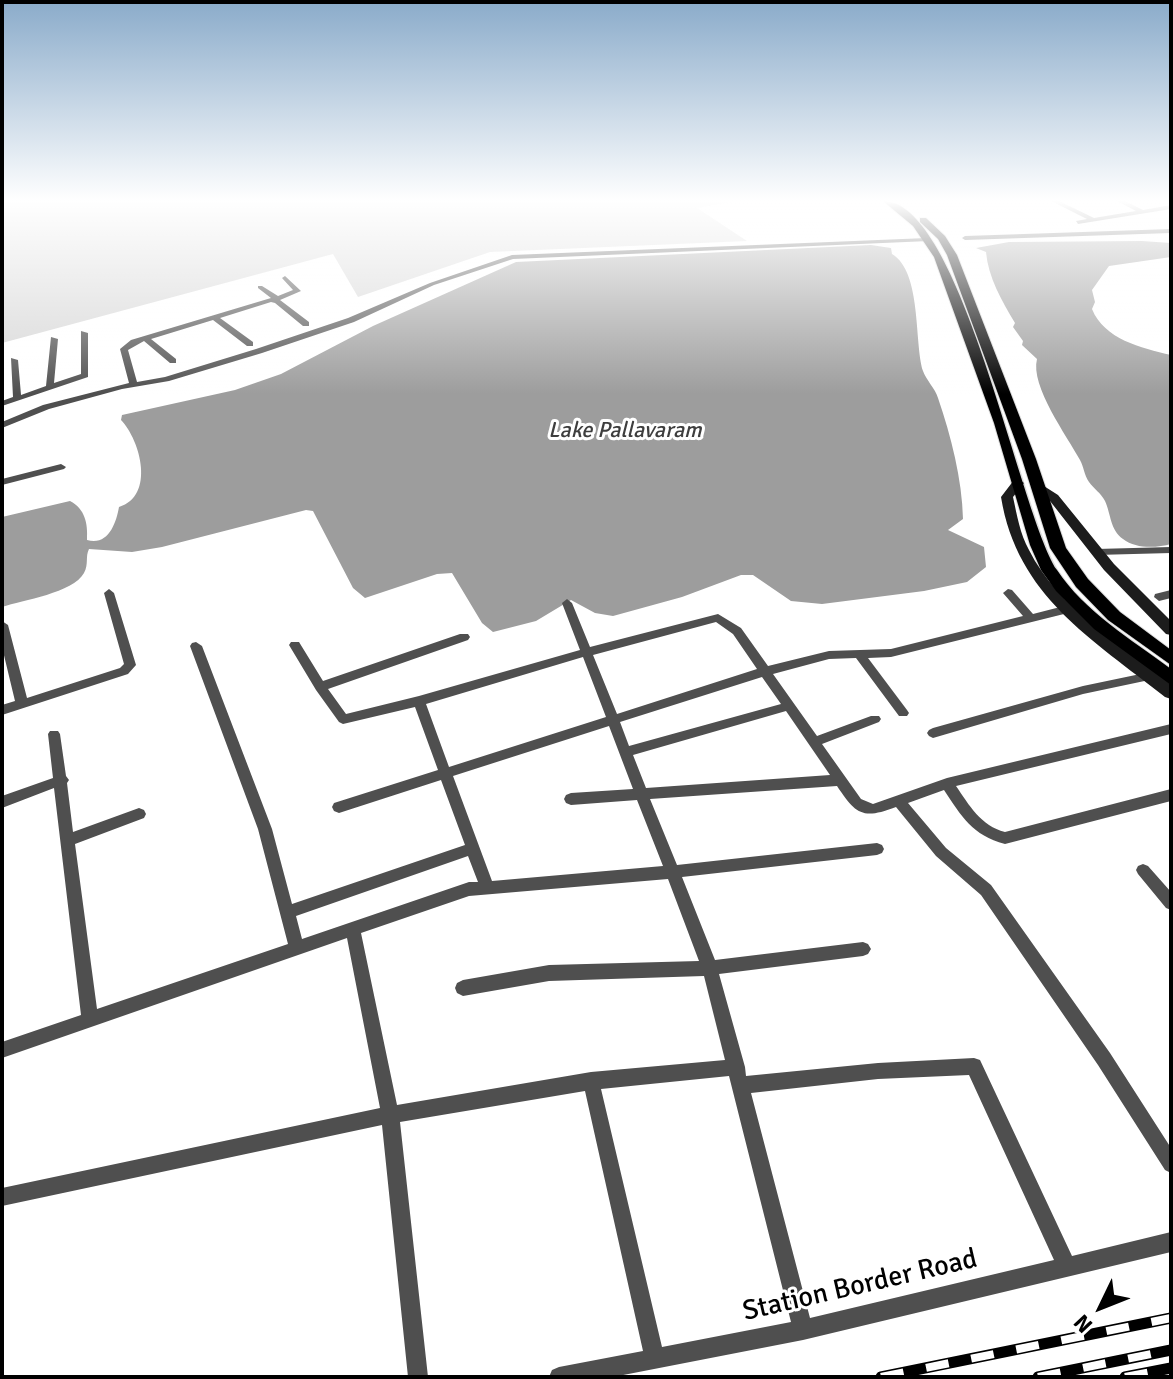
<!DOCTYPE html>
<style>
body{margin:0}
#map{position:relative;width:1173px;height:1379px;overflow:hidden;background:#fff;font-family:Signika,sans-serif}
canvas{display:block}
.frame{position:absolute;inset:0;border:4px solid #000;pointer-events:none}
.north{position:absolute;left:1061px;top:1267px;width:80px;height:80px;-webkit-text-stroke:6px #fff;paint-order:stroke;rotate:227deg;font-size:22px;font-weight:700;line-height:32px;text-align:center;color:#000}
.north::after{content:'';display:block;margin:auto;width:28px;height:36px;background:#000;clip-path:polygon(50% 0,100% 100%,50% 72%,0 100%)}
</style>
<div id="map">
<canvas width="1173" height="1379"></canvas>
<div class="frame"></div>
<div class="north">N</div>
</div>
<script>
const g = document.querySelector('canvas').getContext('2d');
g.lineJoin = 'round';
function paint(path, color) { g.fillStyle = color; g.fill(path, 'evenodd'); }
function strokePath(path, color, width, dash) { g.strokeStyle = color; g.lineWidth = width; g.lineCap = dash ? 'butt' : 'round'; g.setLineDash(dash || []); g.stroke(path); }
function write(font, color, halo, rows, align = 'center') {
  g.font = font + ' Signika,sans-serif'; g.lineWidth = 6; g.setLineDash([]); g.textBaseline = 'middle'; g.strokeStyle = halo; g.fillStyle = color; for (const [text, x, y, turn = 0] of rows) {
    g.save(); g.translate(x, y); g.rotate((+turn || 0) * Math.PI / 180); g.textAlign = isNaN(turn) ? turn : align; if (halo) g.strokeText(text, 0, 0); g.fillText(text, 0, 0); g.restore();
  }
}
paint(new Path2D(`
 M2 201H739L697 208 747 241 490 252 358 297 333 254 2 343Z`), '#d6d6d6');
paint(new Path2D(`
 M1142 241 1171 243V257L1109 266 1092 290 1095 302 1092 309C1104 339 1141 348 1171 355V544C1156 548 1136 549 1123 539 1110 530 1111 514 1105 501 1101 493 1094 489 1089 482 1084 475 1084 467 1080 460 1067 436 1030 386 1037 359L1022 345 1023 341 1013 327 1015 323C1002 301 988 277 986 252L976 248 1009 242Z
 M871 245 891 248 892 254C922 272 914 342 923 371 926 380 935 388 938 398 951 436 962 479 963 519L948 530 984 547 986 567 967 582 924 591 822 604 791 601 753 575H741L682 597 613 616 595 613 571 600 536 621 493 632 482 623 452 573 437 574 365 598 353 588 313 511 306 510 162 547 132 552 89 549C85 557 89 564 84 573 73 593 23 600 2 607V517L70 501C85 509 88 523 87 540 108 546 116 524 119 507 155 496 141 441 121 420L122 415 235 390 281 374 373 326 516 262Z`), '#9d9d9d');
const primary = new Path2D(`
 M883 201C962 201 1018 509 1057 570 1084 611 1132 640 1171 669V685L1094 629 1056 591 1041 570 1030 545 994 423 934 257 913 226Z
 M920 218H926L945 236 957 255 1036 459 1066 548 1088 579 1120 612 1171 650V665L1108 620 1076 587 1050 548 1022 459 947 255 938 239 920 222Z`);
strokePath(primary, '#dbdbdb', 2);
paint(new Path2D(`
 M1051 201H1059L1094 218 1136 211 1117 201H1125L1143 210 1171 205V209L1078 224 1076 221 1087 219Z
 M1171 229V233L965 240 962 238 965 236Z
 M927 238 929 241 513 259 434 285 354 322 262 353 169 381 122 389 49 409 2 428V422L43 405 129 383 120 349 131 340 271 298 258 288V286H262L278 296 293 290 282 278 285 276 301 291 280 300 309 322V326H303L275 303 271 302 220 318 253 342V346H247L213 320 151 339 176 359V363H170L144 341 128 350 137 382 165 377 256 349 348 318 430 283 512 255Z
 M81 331 88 333V377L2 406V401L13 397 11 358 18 360 21 395 46 386 51 337 58 339 54 383 81 374Z
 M61 464 66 467 64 469 2 485V479Z
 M1171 547V553L1096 555 1091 552 1096 549Z
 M109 589 114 593 136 665 128 674 2 715V705L15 701 2 647V621L8 625 27 698 120 668 124 664 104 593Z
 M1008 589 1012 590 1033 614 1068 605 1073 609 1068 613 891 657 868 658 907 710 909 713 907 716H899L856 658 829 659 773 674 817 736 871 716H879L881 719 879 722 822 744 861 799 873 804 947 778 1171 724V734L956 786C969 805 981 826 1005 832L1171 789V801L1005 844C972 835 962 817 944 790L908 803 946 848 991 885 1110 1053 1171 1148V1173L1165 1170 1098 1065 981 895 936 856 896 807C862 820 856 814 837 786L650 799 677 865 877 843 882 845 884 849 882 853 877 855 682 877 715 960 863 942 868 944 871 949 868 954 863 956 719 974 745 1067 746 1076 878 1063 974 1058 980 1060 1072 1256 1171 1232V1252L803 1340 613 1377H549L552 1370 559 1367 643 1351 585 1091 400 1122 428 1377H408L382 1125 2 1206V1188L380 1108 347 938 2 1058V1042L81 1015 54 788 2 808V796L53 778 48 734 50 731H58L60 734 66 776 69 780 67 783 73 832 139 808 144 810 146 814 144 818 75 844 97 1009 288 944 258 829 190 646 192 643 196 642 202 646 272 829 292 904 465 845 441 780 339 813 334 811 332 807 334 803 438 770 415 707 343 724 339 722 316 690 289 645 291 642H299L323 681 460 634H468L470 637 468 640 328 689 346 714 419 696 580 650 562 603 567 599 572 603 590 647 718 614 741 628 768 666 829 651 891 649 1023 616 1003 593ZM716 622 733 634 757 669 617 714 593 655ZM583 657 606 717 449 767 426 704ZM762 677 781 704 629 746 620 722ZM786 711 830 775 646 788 633 755ZM609 726 633 789 571 793 566 795 564 799 566 803 571 805 637 800 663 866 492 881 453 776ZM468 856 478 882H469L302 939 296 916ZM668 879 699 961 549 965 463 980 457 983 455 988 457 993 463 996 549 981 704 976 725 1060 591 1072 397 1105 361 933 469 896ZM969 1075 1054 1260 810 1318 751 1093 878 1079ZM729 1076 791 1322 662 1347 601 1089Z
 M1171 590V598L1159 601 1154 597 1155 594Z
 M1150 672 1154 673 1156 676 1154 679 1083 694 933 738 929 736 927 733 929 730 933 728 1083 686Z
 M1143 864 1148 866 1171 892V910L1166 908 1138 874 1136 870 1138 866Z`), '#4f4f4f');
paint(new Path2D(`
 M1018 479 1024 483 1013 497C1017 515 1020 534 1029 550 1058 608 1122 646 1171 684V699L1165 697C1092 639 1017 596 1001 497L1014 480Z
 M1036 481 1058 495 1114 564 1171 621V635L1166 634 1104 570 1050 501 1032 488V482Z`), '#1c1c1c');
paint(primary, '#000');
const rail = new Path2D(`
 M881 1377 1171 1318
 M1038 1377 1171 1350
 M1125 1377 1171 1368`);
strokePath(rail, '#000', 11);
strokePath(rail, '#fff', 8, [23]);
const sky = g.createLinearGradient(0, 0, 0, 394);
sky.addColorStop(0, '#8aabca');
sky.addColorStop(0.51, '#fff');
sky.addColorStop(1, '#ffffff00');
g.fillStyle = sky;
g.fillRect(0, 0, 1173, 394);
write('italic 22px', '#3e3e3e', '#fff', [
 ["Lake Pallavaram",625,431]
]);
write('28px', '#000', '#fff', [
 ["Station Border Road",860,1286,-13]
]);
</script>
